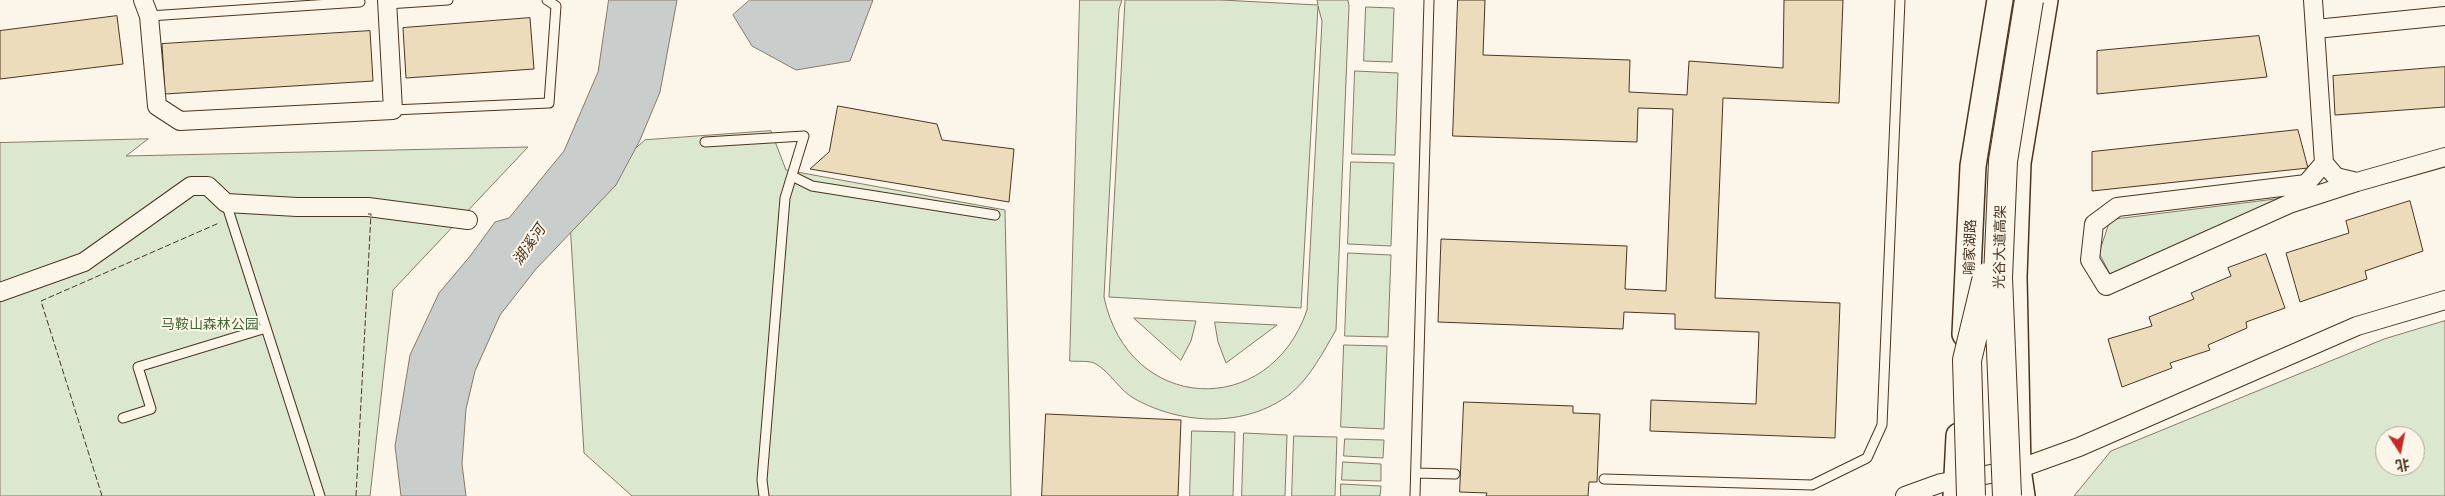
<!DOCTYPE html>
<meta charset="utf-8">
<style>
body{margin:0}
#map{position:relative;width:2445px;height:496px;overflow:hidden;background:#fbf6e9;font-family:"Asap Condensed","Noto Sans SC",sans-serif}
canvas{display:block}
.north{position:absolute;left:2375px;top:426px;width:50px;height:50px;box-sizing:border-box;background:#fbf6e9;border:1px solid #b4a999;border-radius:50%;rotate:169deg;font-size:14px;font-weight:700;line-height:20px;text-align:center;color:#4a3520}
.north::after{content:'';display:block;margin:auto;width:18px;height:22px;background:#c62828;clip-path:polygon(50% 0,100% 100%,50% 72%,0 100%)}
</style>
<div id="map">
<canvas width="2445" height="496"></canvas>
<div class="north">北</div>
</div>
<script>
const g = document.querySelector('canvas').getContext('2d');
g.lineJoin = 'round';
function paint(path, color) { g.fillStyle = color; g.fill(path, 'evenodd'); }
function strokePath(path, color, width, dash) { g.strokeStyle = color; g.lineWidth = width; g.lineCap = dash ? 'butt' : 'round'; g.setLineDash(dash || []); g.stroke(path); }
function write(font, color, halo, rows, align = 'center') {
  g.font = font + ' "Asap Condensed","Noto Sans SC",sans-serif'; g.lineWidth = 4; g.setLineDash([]); g.textBaseline = 'middle'; g.strokeStyle = halo; g.fillStyle = color; for (const [text, x, y, turn = 0] of rows) {
    g.save(); g.translate(x, y); g.rotate((+turn || 0) * Math.PI / 180); g.textAlign = isNaN(turn) ? turn : align; if (halo) g.strokeText(text, 0, 0); g.fillText(text, 0, 0); g.restore();
  }
}
const green = new Path2D(`
 M1080 0H1122L1119 9 1104 297C1128 413 1269 421 1307 310L1322 21 1318 6 1301 308 1109 297 1125 0H1221L1318 5 1317 0H1348L1349 6 1336 330C1323 352 1311 377 1290 394 1246 428 1182 425 1135 399 1120 391 1110 372 1096 364 1090 360 1077 362 1070 361Z
 M1366 7 1394 8 1392 62 1364 61Z
 M1355 71 1398 73 1395 155 1352 154Z
 M771 131 786 170 1005 210 1011 496H632L584 453 569 206 645 140Z
 M148 139 126 156 528 147 393 290 370 496H0V143Z
 M1351 162 1394 163 1391 246 1348 244Z
 M2292 197 2110 274 2099 253 2110 220Z
 M1348 253 1391 255 1388 337 1345 336Z
 M1134 318 1196 321 1191 341 1181 360Z
 M2445 321V496H2074L2111 451 2384 339ZM2385 436H2415V466H2385Z
 M1215 322 1277 325 1226 363 1218 342Z
 M1344 345 1387 346 1384 429 1341 427Z
 M1192 431 1235 432 1233 496H1190Z
 M1244 433 1287 435 1285 496H1242Z
 M1294 436 1337 437 1335 496H1292Z
 M1345 439 1384 440 1383 458 1344 456Z
 M1343 462 1381 464V481L1342 480Z
 M1341 484 1381 486 1380 496H1341Z`);
paint(green, '#dce7d0');
strokePath(green, '#887966', 1);
const water = new Path2D(`
 M609 0H677L660 92 640 140 616 185 536 269 500 315 475 371 466 409 462 464 466 496H401L395 446 410 355 439 293 471 255 495 222 509 218 564 151 598 72Z
 M750 0H873L850 61 796 70 752 46 733 15Z`);
paint(water, '#c9cecd');
strokePath(water, '#887966', 1);
const building = new Path2D(`
 M1458 0H1485L1483 55 1630 60 1629 92 1687 95 1689 61 1783 68 1784 0H1843L1839 103 1723 98 1715 298 1840 303 1835 438 1650 431 1651 400 1756 404 1759 332 1675 329V314L1624 312 1623 329 1438 322 1441 239 1627 246 1625 289 1666 291 1673 109 1638 108 1637 142 1453 136Z
 M117 16 123 64 0 79V31Z
 M530 18 534 69 406 78 403 28Z
 M370 31 373 81 165 94 162 44Z
 M2259 36 2267 77 2097 94V51Z
 M2445 67V107L2335 115 2333 76Z
 M838 106 937 124 942 140 1014 149 1009 202 810 169 829 152Z
 M2298 130 2308 168 2092 191V152Z
 M2410 201 2423 251 2365 271 2367 279 2300 302 2286 253 2349 233 2346 221Z
 M2266 254 2285 308 2246 322 2247 328 2208 345 2210 350 2170 363 2172 368 2122 387 2108 339 2152 326 2149 317 2194 299 2191 293 2231 276 2228 268Z
 M1464 402 1573 406V413L1600 414 1597 482H1589L1588 496H1486L1487 493 1460 492Z
 M1046 414 1181 420 1178 496H1042Z`);
paint(building, '#ecdcbc');
strokePath(building, '#4a3520', 1);
const lane = new Path2D(`
 M387 4 448 0
 M149 16 360 2
 M393 110 549 103 556 6 547 0
 M705 142 804 136 785 198 762 480 764 496
 M792 176 812 186 995 215
 M226 203 320 496
 M123 418 151 409 138 367 266 328
 M1416 473 1455 474
 M1604 479 1812 485 1867 458 1882 425 1900 0
 M1415 496 1429 0`);
const street = new Path2D(`
 M143 0 149 16 157 106 180 121 393 110 387 0
 M2313 0 2324 163 2336 177 2357 182 2445 157
 M2316 29 2445 16
 M2324 163 2306 184 2117 207 2094 224 2090 260 2106 286 2289 204 2357 182
 M0 292 84 262 191 186H208L226 203 297 207H368L468 220
 M1905 496 1941 483 2018 469 2079 447 2357 326 2445 300`);
const secondary = new Path2D(`
 M1965 334 1973 166 2000 0
 M1956 496 1959 436
 M2022 496 2018 469 2014 277 2018 163 2045 0`);
strokePath(lane, '#4a3520', 11);
strokePath(street, '#4a3520', 20);
strokePath(secondary, '#4a3520', 28);
strokePath(lane, '#fbf6e9', 9);
strokePath(street, '#fbf6e9', 18);
strokePath(secondary, '#fbf6e9', 25);
const highwayBridge = new Path2D(`
 M1971 496 1967 360 1987 277
 M2007 496 1998 277 2003 161 2029 0`);
strokePath(highwayBridge, '#4a3520', 30, []);
strokePath(highwayBridge, '#fbf6e9', 28);
strokePath(new Path2D(`
 M102 496 41 301 219 223
 M356 496 371 214H368`), '#4a3520', 1, [6, 2.5]);
write('14px', '#4a3520', '#fbf6e9', [
 ["喻家湖路",1970,247,-88],
 ["光谷大道高架",2000,247,-89]
]);
write('14px', '#436837', '#fbf6e9', [
 ["马鞍山森林公园",210,325]
]);
write('italic 15px', '#4a3520', '#fbf6e9', [
 ["湖溪河",529,245,-55]
]);
</script>
